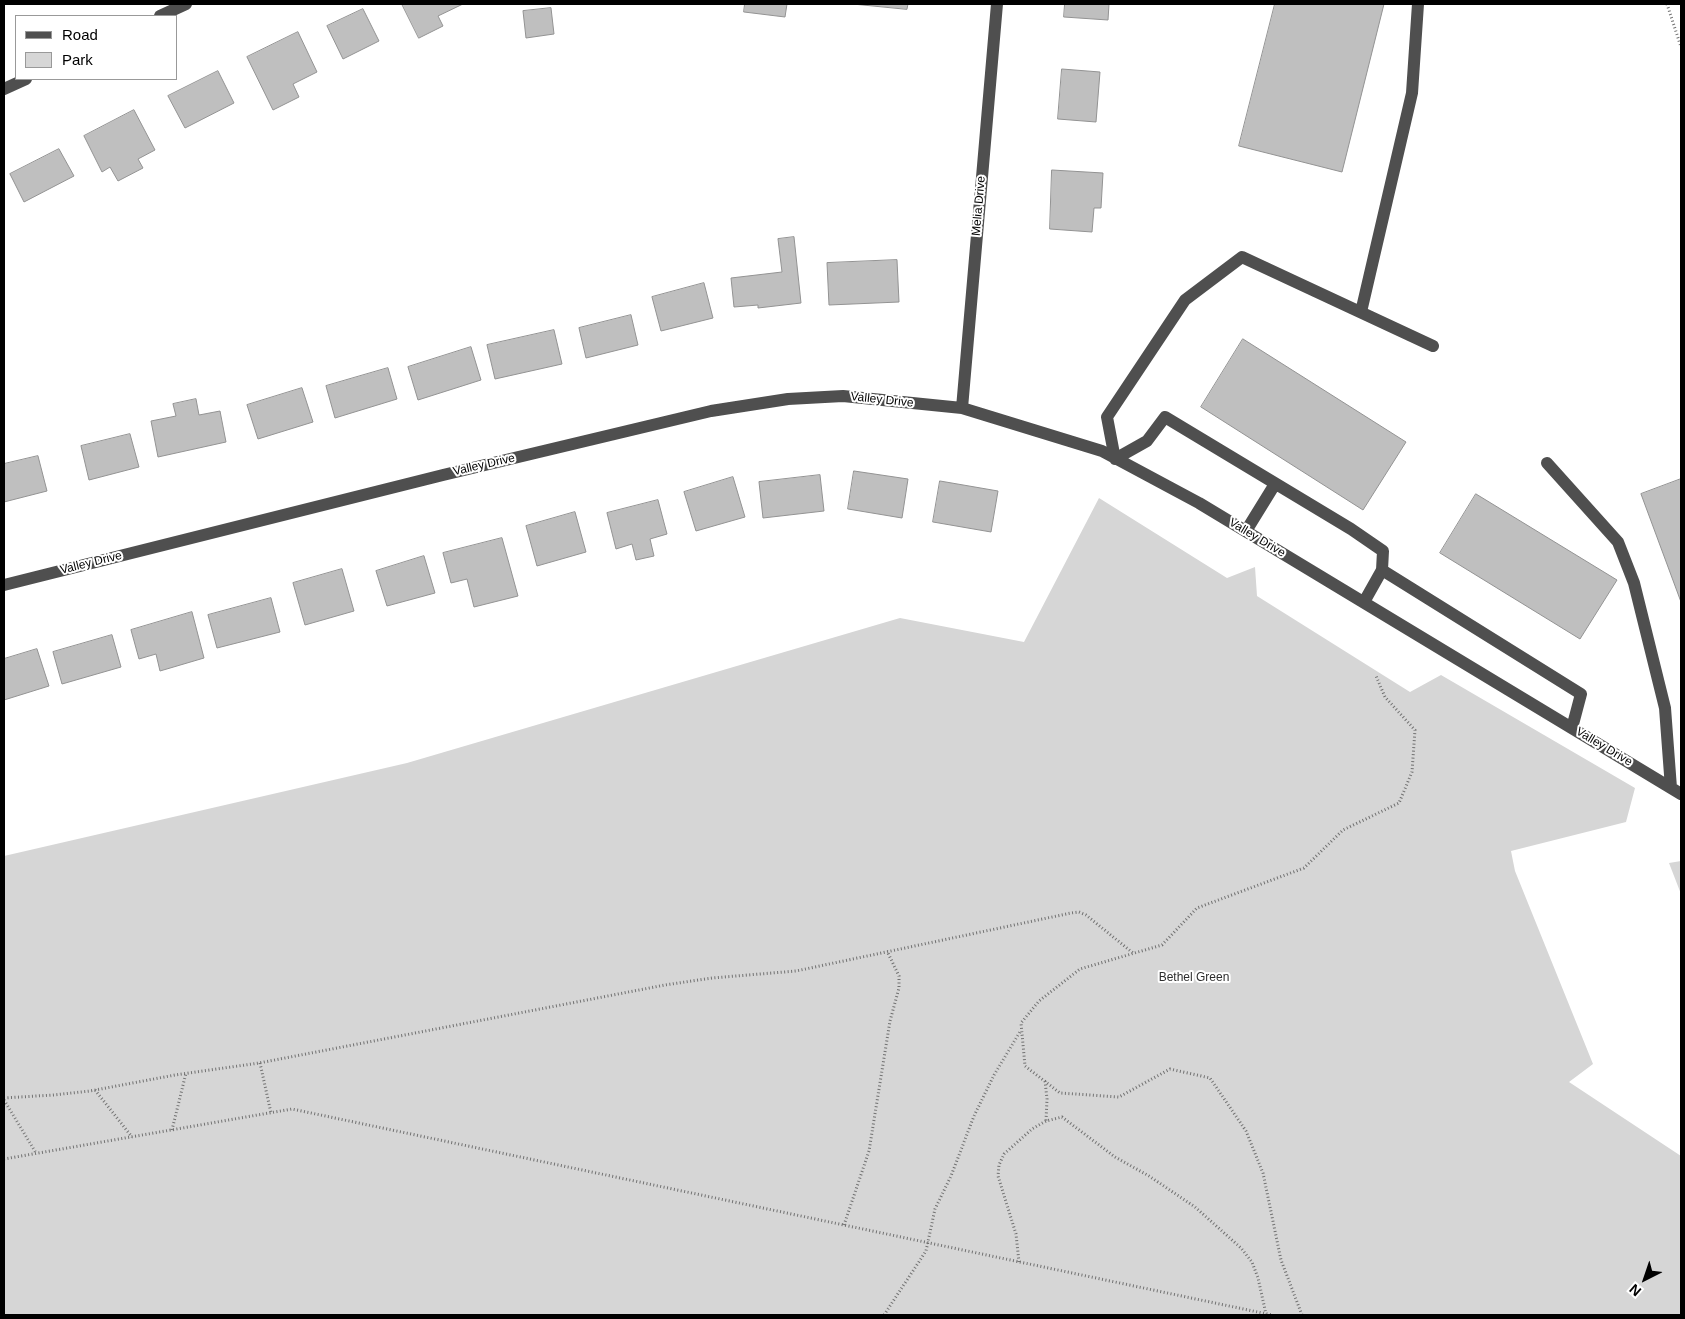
<!DOCTYPE html>
<style>
body{margin:0}
#map{position:relative;width:1685px;height:1319px;overflow:hidden;background:#fff;font-family:Arial,sans-serif}
canvas{display:block}
.frame{position:absolute;inset:0;border:5px solid #000;pointer-events:none}
.legend{position:absolute;left:15px;top:15px;width:162px;height:65px;box-sizing:border-box;background:#fff;border:1px solid #999;margin:0;padding:6px 9px;list-style:none;font-size:15px;color:#000}
.legend li{display:flex;align-items:center;gap:10px;height:25px}
.legend b{width:25px;border:1px solid #999}
.north{position:absolute;left:1620px;top:1254px;width:50px;height:50px;-webkit-text-stroke:4px #fff;paint-order:stroke;rotate:221deg;font-size:14px;font-weight:700;line-height:20px;text-align:center;color:#000}
.north::after{content:'';display:block;margin:auto;width:18px;height:22px;background:#000;clip-path:polygon(50% 0,100% 100%,50% 72%,0 100%)}
</style>
<div id="map">
<canvas width="1685" height="1319"></canvas>
<div class="frame"></div>
<ul class="legend">
<li><b style="height:6px;background:#4f4f4f"></b>Road</li>
<li><b style="height:14px;background:#d6d6d6"></b>Park</li>
</ul>
<div class="north">N</div>
</div>
<script>
const g = document.querySelector('canvas').getContext('2d');
g.lineJoin = 'round';
function paint(path, color) { g.fillStyle = color; g.fill(path, 'evenodd'); }
function strokePath(path, color, width, dash) { g.strokeStyle = color; g.lineWidth = width; g.lineCap = dash ? 'butt' : 'round'; g.setLineDash(dash || []); g.stroke(path); }
function write(font, color, halo, rows, align = 'center') {
  g.font = font + ' Arial,sans-serif'; g.lineWidth = 4; g.setLineDash([]); g.textBaseline = 'middle'; g.strokeStyle = halo; g.fillStyle = color; for (const [text, x, y, turn = 0] of rows) {
    g.save(); g.translate(x, y); g.rotate((+turn || 0) * Math.PI / 180); g.textAlign = isNaN(turn) ? turn : align; if (halo) g.strokeText(text, 0, 0); g.fillText(text, 0, 0); g.restore();
  }
}
paint(new Path2D(`
 M1099 498 1227 578 1255 567 1257 596 1410 692 1441 675 1635 788 1626 822 1511 851 1515 871 1593 1064 1569 1082 1681 1156V1315H4V856L407 763 900 618 1024 642Z
 M1681 861V894L1669 863Z`), '#d6d6d6');
const building = new Path2D(`
 M402 4H463L438 16 443 26 419 38Z
 M745 4H787L785 17 744 12Z
 M853 4H908L907 9Z
 M1065 4H1109L1108 20 1064 17Z
 M1275 4H1384L1342 172 1239 146Z
 M551 8 554 34 526 38 523 11Z
 M363 9 379 41 343 59 327 26Z
 M298 32 317 72 293 84 299 97 273 110 247 57Z
 M1062 69 1100 72 1096 122 1058 119Z
 M218 71 234 103 185 128 168 96Z
 M134 110 155 150 138 159 143 168 118 181 110 167 102 172 84 136Z
 M59 149 74 176 24 202 10 174Z
 M1052 170 1103 173 1101 208H1094L1092 232 1050 229Z
 M794 237 801 303 758 308V305L734 307 731 278 782 272 778 239Z
 M897 260 899 302 829 305 827 263Z
 M704 283 713 318 661 331 652 297Z
 M631 315 638 345 586 358 579 328Z
 M554 330 562 364 495 379 487 345Z
 M1243 339 1406 442 1363 510 1201 407Z
 M471 347 481 380 418 400 408 367Z
 M388 368 397 399 335 418 326 386Z
 M302 388 313 422 258 439 247 405Z
 M196 399 199 415 220 411 226 442 158 457 151 421 176 416 173 404Z
 M130 434 139 467 89 480 81 446Z
 M38 456 47 491 4 502V464Z
 M854 471 908 479 902 518 848 509Z
 M820 475 824 511 763 518 759 482Z
 M733 477 745 517 696 531 684 492Z
 M1681 479V602L1641 494Z
 M940 481 998 491 991 532 933 522Z
 M1476 494 1617 580 1580 639 1440 553Z
 M658 500 667 534 650 539 654 556 636 560 632 544 616 549 607 513Z
 M575 512 586 552 537 566 526 526Z
 M502 538 518 596 474 607 467 579 451 583 443 553Z
 M424 556 435 593 387 606 376 571Z
 M342 569 354 611 305 625 293 583Z
 M271 598 280 632 217 648 208 615Z
 M192 612 204 658 160 671 156 654 139 659 131 630Z
 M112 635 121 667 62 684 53 652Z
 M37 649 49 686 4 700V659Z`);
paint(building, '#bfbfbf');
strokePath(building, '#939393', 1);
strokePath(new Path2D(`
 M1667 4 1681 47
 M260 1063 271 1113
 M1045 1081 1047 1099 1046 1121
 M95 1090 132 1137
 M4 1098 53 1095 90 1091 175 1075 259 1063 665 985 712 978 796 971 1071 913 1079 912 1086 915 1133 953
 M4 1100 36 1153
 M172 1130 186 1073
 M4 1159 292 1109 1272 1315
 M844 1225 869 1151 890 1021 899 988V976L887 951
 M1019 1262 1016 1234 998 1176 999 1165 1004 1154 1032 1129 1046 1121 1062 1117 1115 1157 1149 1176 1195 1207 1241 1248 1252 1262 1258 1278 1266 1314
 M884 1315 926 1251 935 1209 951 1176 974 1116 994 1075 1021 1030
 M1302 1315 1281 1260 1263 1173 1246 1131 1210 1078 1170 1069 1119 1097 1060 1093 1025 1066 1021 1023 1039 1001 1080 969 1162 945 1197 908 1304 868 1343 830 1399 803 1412 772 1415 730 1385 697 1376 676`), '#717171', 3, [1, 2.5]);
strokePath(new Path2D(`
 M160 16 186 4
 M4 89 26 79
 M1361 312 1412 93 1418 4
 M1433 346 1242 257 1185 300 1107 417 1115 459 1147 441 1165 417 1351 529 1383 551 1382 570 1581 694 1572 728
 M962 408 997 4
 M1547 463 1618 542 1634 583 1665 708 1671 788
 M1246 531 1275 484
 M4 585 443 475 711 411 788 399 843 396 962 408 1102 451 1199 503 1681 794
 M1364 602 1382 570`), '#4f4f4f', 12);
write('12px', '#000', '#fff', [
 ["Melia Drive",979,206,-85],
 ["Valley Drive",882,400,6],
 ["Valley Drive",484,465,-13],
 ["Valley Drive",1257,538,31],
 ["Valley Drive",91,563,-14],
 ["Valley Drive",1604,747,31]
]);
write('12px', '#2d2d2d', '#fff', [
 ["Bethel Green",1194,978]
]);
</script>
